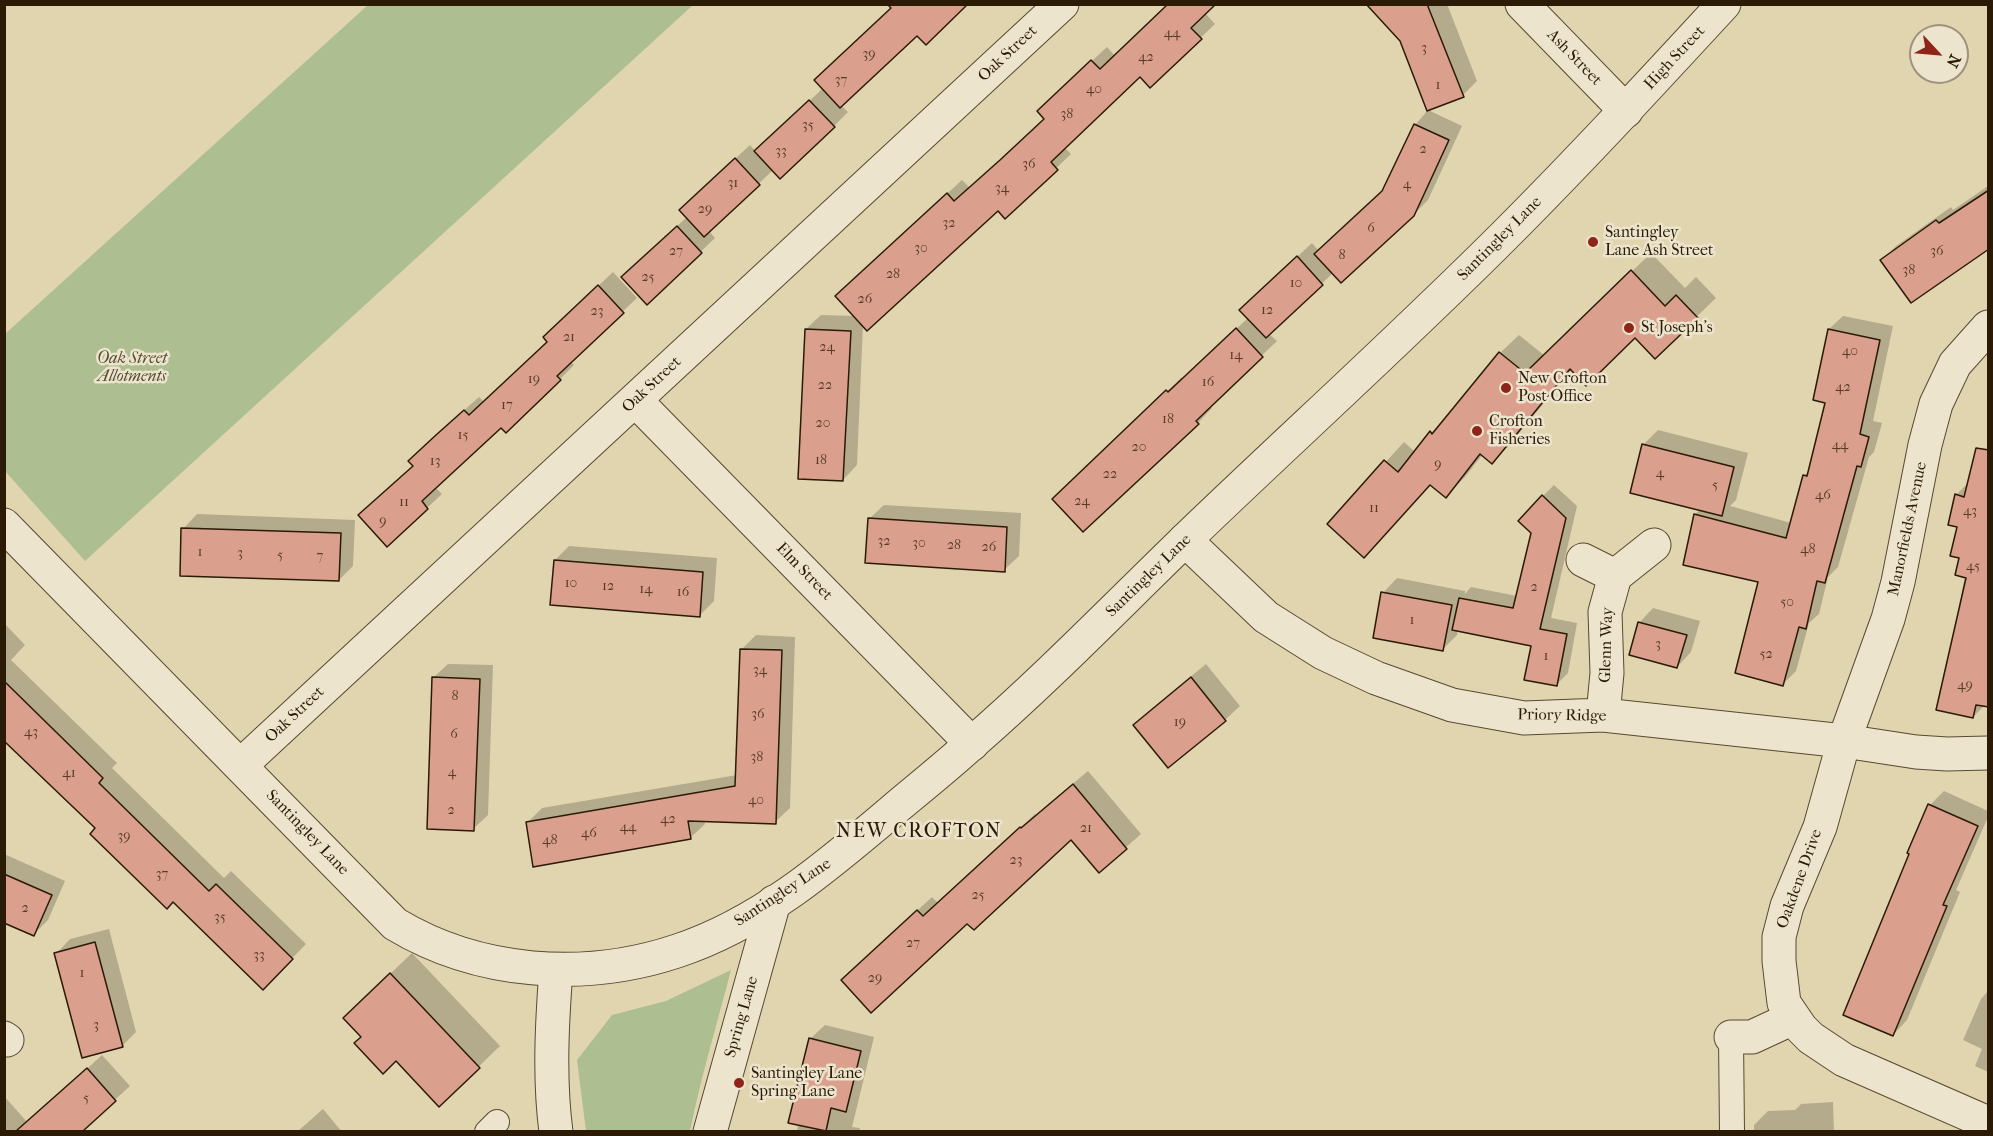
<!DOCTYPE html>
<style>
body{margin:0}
#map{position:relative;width:1993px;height:1136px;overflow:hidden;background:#e1d5b0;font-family:"IM FELL French Canon",serif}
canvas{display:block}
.frame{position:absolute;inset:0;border:6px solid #2b1a06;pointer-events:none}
.north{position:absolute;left:1909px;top:24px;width:60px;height:60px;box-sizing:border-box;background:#ece4cc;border:2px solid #9f937d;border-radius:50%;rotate:116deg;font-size:16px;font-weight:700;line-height:24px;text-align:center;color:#2b1a06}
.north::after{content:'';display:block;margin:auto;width:21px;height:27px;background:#8f2418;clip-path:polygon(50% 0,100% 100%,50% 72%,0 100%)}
</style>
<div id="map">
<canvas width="1993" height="1136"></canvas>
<div class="frame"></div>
<div class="north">N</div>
</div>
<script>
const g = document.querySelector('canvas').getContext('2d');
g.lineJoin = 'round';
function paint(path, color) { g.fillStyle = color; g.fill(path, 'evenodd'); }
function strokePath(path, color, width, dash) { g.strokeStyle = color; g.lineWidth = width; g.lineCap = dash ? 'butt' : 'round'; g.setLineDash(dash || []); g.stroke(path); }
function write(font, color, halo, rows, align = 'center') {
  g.font = font + ' "IM FELL French Canon",serif'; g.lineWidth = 5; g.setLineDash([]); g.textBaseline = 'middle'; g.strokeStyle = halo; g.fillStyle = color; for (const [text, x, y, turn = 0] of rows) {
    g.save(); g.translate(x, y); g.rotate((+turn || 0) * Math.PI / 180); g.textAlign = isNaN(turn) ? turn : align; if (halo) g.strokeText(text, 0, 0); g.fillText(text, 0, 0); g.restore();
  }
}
paint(new Path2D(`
 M368 5H693L85 561 5 471V334Z
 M731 970C717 1024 701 1077 690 1131H586L577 1060 612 1015 666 1001Z`), '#adbe90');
paint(new Path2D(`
 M1368 4H1447L1477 81 1463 95 1401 40Z
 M1205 13 1215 24 1150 86 1140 75 1064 147 1071 154 1005 217 998 209 863 324 857 465 843 480 806 329 821 315 856 316 851 282 962 180 970 188 1046 118 1053 97 1107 47 1115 56Z
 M823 88 848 112 834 126 773 170 709 231 715 238 647 303 637 263 687 217 695 196 750 145 756 152Z
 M1428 110 1462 126 1428 200 1413 215 1333 273 1269 334 1277 341 1209 406 1212 408 1198 423 1068 485 1182 377 1183 379 1249 317 1255 296 1312 243 1319 251 1384 190 1415 125Z
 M1988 186V247L1882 260 1896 246 1951 207 1953 210Z
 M1651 253 1685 288 1696 277 1716 298 1655 357 1635 336 1572 369 1511 443 1492 462 1483 454 1465 477 1446 496 1431 484 1364 556 1329 524 1404 442 1415 452 1500 353 1519 335 1545 356Z
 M613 272 637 298 570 361 574 365 560 379 501 426 435 487 442 494 387 545 415 466 452 421 479 397 484 402 549 341 559 323Z
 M1843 316 1893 326 1873 421 1882 423 1874 452 1869 457 1838 567 1828 577 1819 614 1809 623 1796 671 1783 684 1760 581 1685 564 1695 514 1701 509 1632 491 1644 444 1658 430 1748 453 1736 500 1730 506 1791 523 1804 476 1810 470 1827 401 1829 329Z
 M1970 481 1985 705 1973 717 1960 611H1958L1965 576 1961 557 1956 495Z
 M1554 485 1577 506 1551 618 1577 623 1568 673 1557 684 1532 645 1458 630 1457 635 1443 649 1383 593 1397 578 1465 591V594L1471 587 1517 596 1543 496Z
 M884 505 1021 513 1019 556 1004 570 869 519Z
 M197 514 355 520 353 566 339 580 183 529Z
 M569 546 717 558 714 601 700 615 555 560Z
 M1653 608 1700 621 1691 652 1677 667 1639 623Z
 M4 623 25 645 11 660 117 763 112 768 224 878 231 871 306 944 263 988 4 739Z
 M756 635 795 637 790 808 775 822 704 820 705 824 690 838 527 823 542 808 737 775 741 650Z
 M448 664 493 665 488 815 473 829 433 678Z
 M1206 664 1240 706 1225 720 1169 766 1135 725 1150 710Z
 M1088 771 1141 834 1099 871 1071 838 968 921 857 966 932 897 938 903 1035 814 1036 815Z
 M1944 791 1988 811V817L1956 890 1960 892 1907 1020 1893 1035 1930 805Z
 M4 854 65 881 48 920 34 934 4 922Z
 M109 929 136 1032 122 1046 56 954 70 939Z
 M412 953 500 1046 439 1105 396 1059 366 997Z
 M1988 991V1072L1975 1066 1982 1049 1963 1040 1981 999Z
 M825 1025 874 1037 852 1127 860 1128 859 1132H797L810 1039Z
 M102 1055 130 1086 80 1132H34L30 1127 25 1132H4V1096L28 1123Z
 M1833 1102 1834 1132H1754V1125L1768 1111 1795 1110 1801 1104Z
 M323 1109 342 1132H297Z`), '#0003');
const building = new Path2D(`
 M887 4H968L926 45 917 36 840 108 814 80 891 8Z
 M1168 4H1216L1191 28 1202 39 1150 88 1140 77 1051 162 1058 170 1005 219 998 211 867 331 835 296 947 193 954 201 1000 160 1044 119 1037 111 1091 60 1100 69Z
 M1366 4H1427L1464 97 1427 111 1400 41Z
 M809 100 835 127 780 179 754 151Z
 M1414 124 1449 140 1414 216 1341 283 1314 254 1382 191Z
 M735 158 760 185 704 237 679 210Z
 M1989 190V249L1911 303 1880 260 1936 220 1939 223Z
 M677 226 702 253 647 305 621 277Z
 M1297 256 1323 285 1266 338 1239 310Z
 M1631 270 1665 306 1676 295 1698 318 1655 359 1635 338 1586 386 1570 369 1492 464 1480 454 1446 498 1430 485 1364 558 1327 524 1384 460 1398 472 1430 431 1432 434 1499 352 1525 373Z
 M598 285 624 313 557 376 561 380 506 433 501 428 422 501 428 509 387 547 358 515 413 466 408 461 436 435 464 410 469 415 547 342 543 337Z
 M1236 328 1263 357 1196 421 1199 424 1083 532 1052 499 1166 390 1168 392Z
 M805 329 851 331 843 481 798 479Z
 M1828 329 1880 340 1860 434 1869 437 1861 467 1857 466 1825 583 1817 581 1806 629 1799 627 1783 686 1735 673 1758 582 1683 565 1694 514 1786 538 1803 475 1807 476 1825 403 1813 400Z
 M1642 444 1734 467 1722 516 1630 493Z
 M1976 448 1989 450V707L1976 705 1973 718 1936 710 1966 578 1955 575 1959 558 1950 556 1957 527 1948 525 1955 494 1964 497Z
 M1542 495 1566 518 1540 629 1567 634 1557 686 1524 680 1531 646 1452 630 1459 598 1513 608 1531 533 1518 521Z
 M868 518 1007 527 1005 572 865 563Z
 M181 528 341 533 339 581 180 576Z
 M554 560 703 572 700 617 550 605Z
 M1381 592 1452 605 1443 651 1373 638Z
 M1638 622 1687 635 1677 668 1629 655Z
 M740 649 782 650 776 824 688 821 691 839 533 867 526 822 735 786Z
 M432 677 480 679 474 831 427 829Z
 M1191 677 1226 721 1168 768 1133 725Z
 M4 681 103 778 99 783 209 891 216 884 293 959 263 990 173 902 167 909 90 834 95 828 4 741Z
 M1073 784 1127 849 1099 873 1071 840 974 930 967 924 871 1013 841 980 917 910 923 916 1020 827 1021 828Z
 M1928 804 1978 826 1943 905 1947 906 1893 1036 1843 1015 1909 854 1907 853Z
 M4 874 52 895 34 936 4 923Z
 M95 942 123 1047 82 1058 54 953Z
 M390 973 480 1068 439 1107 396 1061 383 1074 354 1043 361 1037 343 1018Z
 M809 1038 861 1051 846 1112 831 1108 826 1131 788 1123Z
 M87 1068 116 1101 83 1131H16Z`);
paint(building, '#da9f8d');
strokePath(building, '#2b1a06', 1.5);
const service = new Path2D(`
 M1731 1037 1732 1132
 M487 1132 497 1122`);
const minor = new Path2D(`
 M1522 4 1626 111
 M1988 327 1955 364 1936 404 1925 445 1898 582 1888 619 1844 741 1820 827 1787 906 1779 937V961L1784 1003 1801 1028 1811 1038 1844 1060 1988 1123
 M635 400 972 744
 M1185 540 1266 617 1323 653 1376 678 1452 705 1524 718 1603 715 1844 741 1916 752 1947 754 1988 753
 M1583 560 1615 576 1654 545
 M1603 715 1607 673 1605 612 1615 576
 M241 765 1062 4
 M556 970C552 1023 549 1079 556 1132
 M1731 1037H1752L1793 1018
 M4 1038 7 1040
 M710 1132 774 902`);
const tertiary = new Path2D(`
 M4 525 395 924C478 974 584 982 677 951 762 923 831 863 898 806 922 786 947 766 970 745 1044 681 1112 611 1182 543 1289 440 1400 340 1505 235 1580 160 1652 82 1724 4`);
strokePath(service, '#584930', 26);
strokePath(minor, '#584930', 35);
strokePath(tertiary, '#584930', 35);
strokePath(service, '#ece4cc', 24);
strokePath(minor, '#ece4cc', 33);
strokePath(tertiary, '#ece4cc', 33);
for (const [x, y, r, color] of [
 [1593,242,6,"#8f2418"],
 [1629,328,6,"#8f2418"],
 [1506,388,6,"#8f2418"],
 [1477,431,6,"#8f2418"],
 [739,1083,6,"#8f2418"]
]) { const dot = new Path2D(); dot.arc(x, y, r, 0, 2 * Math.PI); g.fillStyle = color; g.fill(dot); strokePath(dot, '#ece4cc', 2); }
write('14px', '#573b28', null, [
 ["44",1172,34],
 ["3",1424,49],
 ["39",869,55],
 ["42",1146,58],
 ["37",841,81],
 ["1",1438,86],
 ["40",1094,90],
 ["38",1067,115],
 ["35",808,126],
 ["2",1423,150],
 ["33",781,152],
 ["36",1029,165],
 ["31",733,184],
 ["4",1407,185],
 ["34",1002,189],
 ["29",705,210],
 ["32",949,224],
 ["6",1371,229],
 ["30",921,249],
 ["27",676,252],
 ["36",1937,252],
 ["8",1342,256],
 ["38",1909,271],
 ["28",893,275],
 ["25",648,278],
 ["10",1296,284],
 ["26",865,300],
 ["12",1267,311],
 ["23",597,312],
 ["21",569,338],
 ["24",827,348],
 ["40",1850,352],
 ["14",1236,356],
 ["19",534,380],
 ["16",1208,383],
 ["22",825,386],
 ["42",1843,388],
 ["17",507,406],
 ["18",1168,420],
 ["20",823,424],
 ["15",463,436],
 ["44",1840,446],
 ["20",1139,448],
 ["18",821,461],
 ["13",435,462],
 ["9",1438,465],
 ["4",1660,474],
 ["22",1110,475],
 ["5",1715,486],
 ["46",1823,496],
 ["24",1082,502],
 ["11",404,503],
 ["11",1374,509],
 ["43",1970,512],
 ["9",383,522],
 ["32",884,542],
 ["30",919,544],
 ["28",954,546],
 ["26",989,548],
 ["48",1808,550],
 ["1",200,553],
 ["3",240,554],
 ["5",280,556],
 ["7",320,557],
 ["45",1973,567],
 ["10",571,584],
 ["12",608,587],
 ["2",1534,588],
 ["14",646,590],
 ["16",683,593],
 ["50",1787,603],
 ["1",1412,621],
 ["3",1658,645],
 ["52",1766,655],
 ["1",1546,657],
 ["34",760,671],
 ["49",1965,686],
 ["8",455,697],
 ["36",758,715],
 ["19",1180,723],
 ["43",31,733],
 ["6",454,735],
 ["38",757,758],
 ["4",452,773],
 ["41",69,774],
 ["40",756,801],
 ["2",451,811],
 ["42",668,820],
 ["44",628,828],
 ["21",1086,829],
 ["46",589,834],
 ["39",124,837],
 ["48",550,841],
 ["23",1016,861],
 ["37",162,875],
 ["25",978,896],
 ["2",25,909],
 ["35",220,918],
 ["27",913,944],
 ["33",259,956],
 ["1",82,974],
 ["29",875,979],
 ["3",96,1026],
 ["5",86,1099]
]);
write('16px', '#2b1a06', '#ece4cc', [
 ["Oak Street",1008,54,-43],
 ["Ash Street",1574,58,46],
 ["High Street",1675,58,-47],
 ["Santingley Lane",1500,239,-45],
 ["Oak Street",652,385,-43],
 ["Manorfields Avenue",1908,529,-78],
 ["Elm Street",804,572,46],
 ["Santingley Lane",1149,576,-44],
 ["Glenn Way",1607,645,-88],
 ["Oak Street",295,715,-43],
 ["Priory Ridge",1562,716,1],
 ["Santingley Lane",307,833,46],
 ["Oakdene Drive",1800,879,-70],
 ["Santingley Lane",783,893,-33],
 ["Spring Lane",742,1017,-74]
]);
write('16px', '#2b1a06', '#ece4cc', [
 ["Santingley",1605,233],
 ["Lane Ash Street",1605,251],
 ["St Joseph's",1641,328],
 ["New Crofton",1518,379],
 ["Post Office",1518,397],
 ["Crofton",1489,422],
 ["Fisheries",1489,440],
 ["Santingley Lane",751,1074],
 ["Spring Lane",751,1092]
], 'left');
write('italic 16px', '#524b2f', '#ece4cc', [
 ["Oak Street",132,359],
 ["Allotments",132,377]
]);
g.letterSpacing = '1.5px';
write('20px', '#2b1a06', '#ece4cc', [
 ["NEW CROFTON",919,832]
]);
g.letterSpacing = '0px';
</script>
